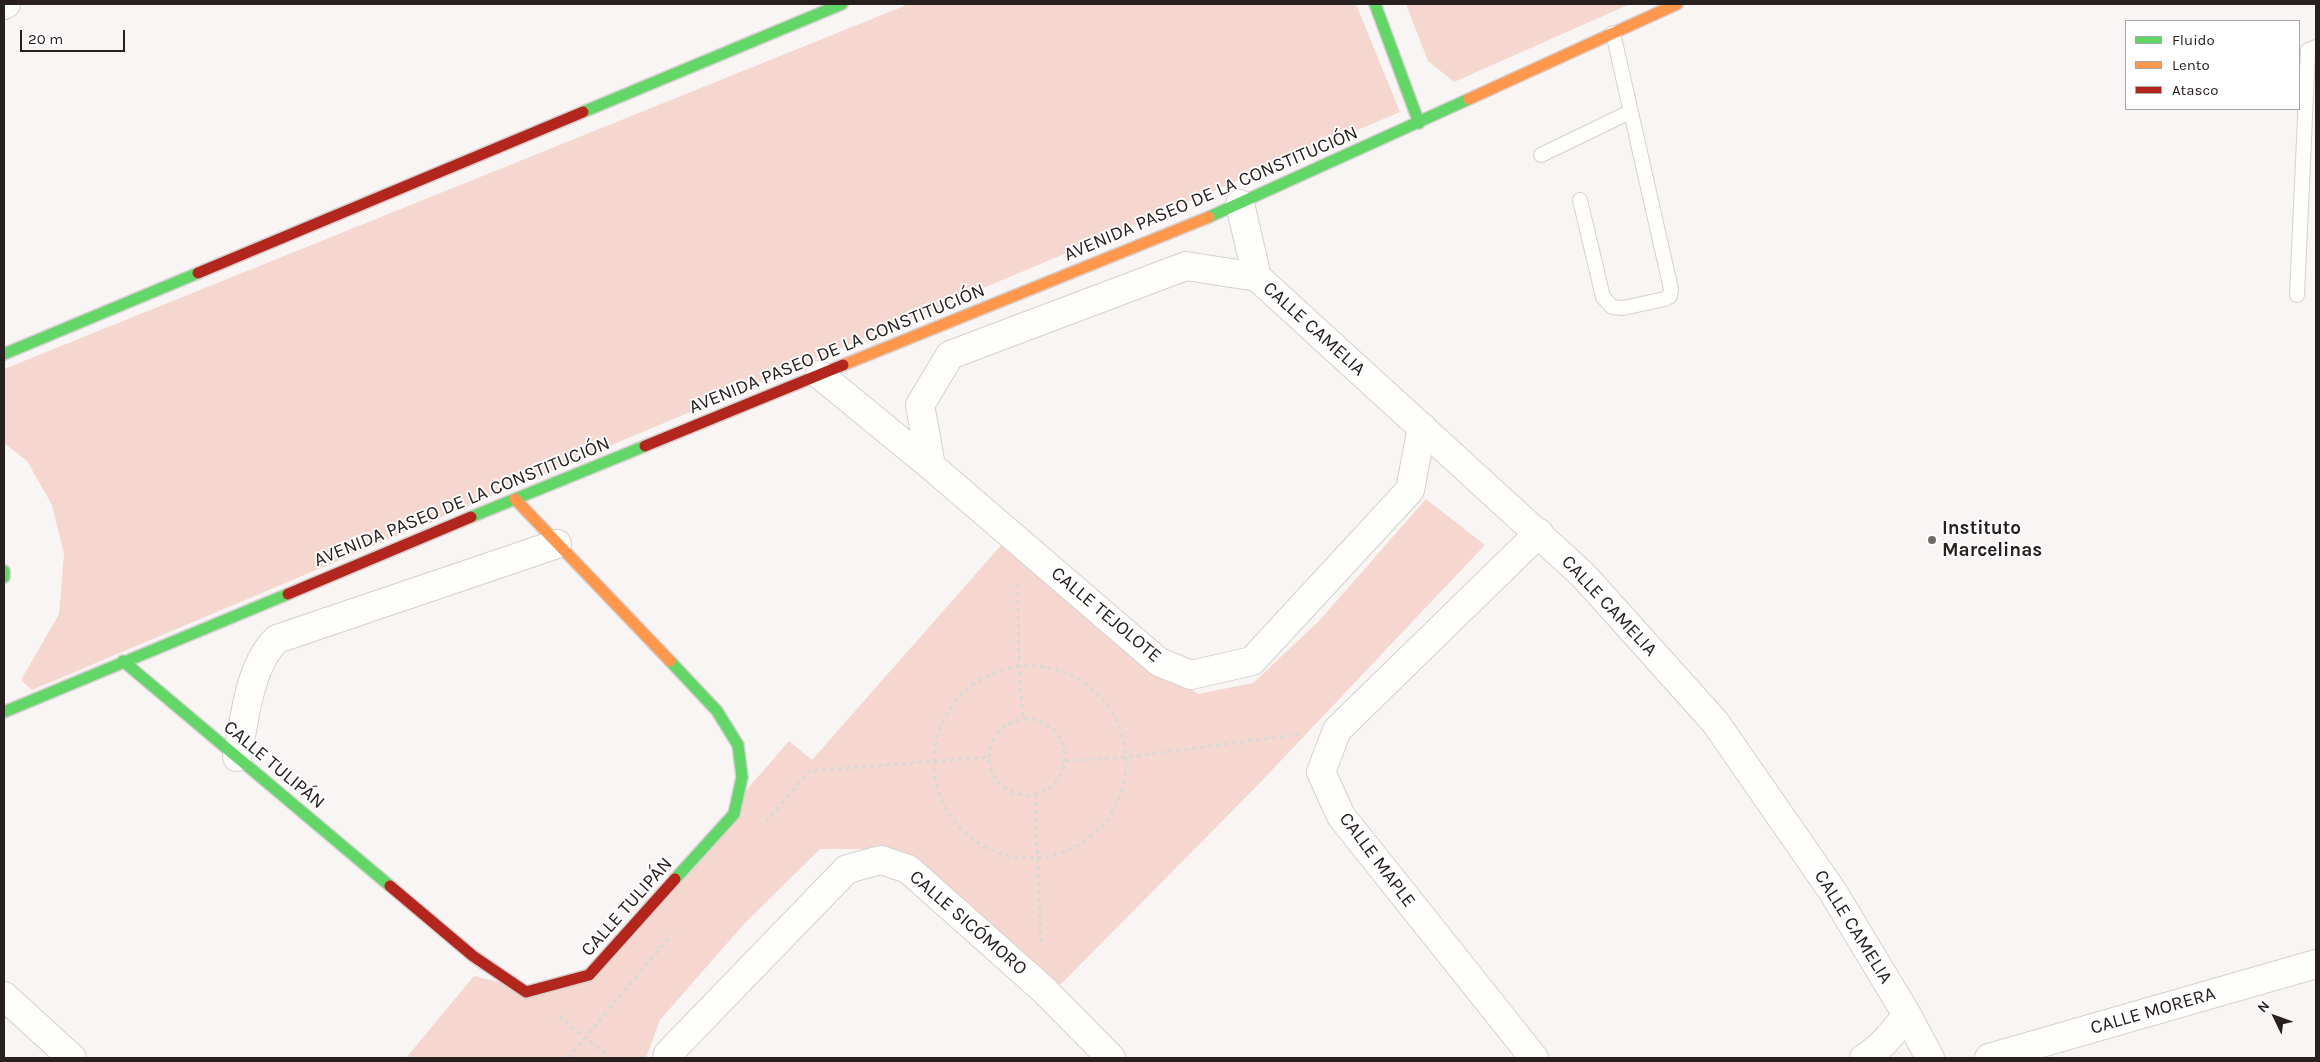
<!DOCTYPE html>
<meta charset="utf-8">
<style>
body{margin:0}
#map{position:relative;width:2320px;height:1062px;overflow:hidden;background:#f9f5f4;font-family:Karla,sans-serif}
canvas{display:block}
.frame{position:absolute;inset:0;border:5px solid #27201e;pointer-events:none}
.legend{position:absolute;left:2125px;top:20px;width:175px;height:90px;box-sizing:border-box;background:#fff;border:1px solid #a9a6a5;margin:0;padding:6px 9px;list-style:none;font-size:15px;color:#27201e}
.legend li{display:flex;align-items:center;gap:10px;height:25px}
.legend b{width:25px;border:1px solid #a9a6a5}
.north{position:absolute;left:2250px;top:992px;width:50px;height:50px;-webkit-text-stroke:4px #fff;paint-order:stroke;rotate:312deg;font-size:14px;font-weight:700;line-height:20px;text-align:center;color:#27201e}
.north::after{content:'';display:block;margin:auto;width:18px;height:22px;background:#27201e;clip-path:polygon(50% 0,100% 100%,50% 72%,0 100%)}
.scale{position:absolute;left:20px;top:30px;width:105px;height:22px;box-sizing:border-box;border:2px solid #27201e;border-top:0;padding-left:6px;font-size:15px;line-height:18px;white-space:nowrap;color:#27201e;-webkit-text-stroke:4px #fff;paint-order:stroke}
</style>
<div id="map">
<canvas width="2320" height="1062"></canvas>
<div class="frame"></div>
<ul class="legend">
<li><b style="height:6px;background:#63d668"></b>Fluido</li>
<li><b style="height:6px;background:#ff974d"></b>Lento</li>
<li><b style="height:6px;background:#b3261e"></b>Atasco</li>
</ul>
<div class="north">N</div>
<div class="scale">20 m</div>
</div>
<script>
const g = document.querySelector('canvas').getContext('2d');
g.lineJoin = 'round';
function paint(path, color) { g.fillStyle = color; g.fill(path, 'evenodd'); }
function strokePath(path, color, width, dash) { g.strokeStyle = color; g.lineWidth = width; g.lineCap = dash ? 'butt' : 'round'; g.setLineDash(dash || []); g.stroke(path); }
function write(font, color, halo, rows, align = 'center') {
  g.font = font + ' Karla,sans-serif'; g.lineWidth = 4; g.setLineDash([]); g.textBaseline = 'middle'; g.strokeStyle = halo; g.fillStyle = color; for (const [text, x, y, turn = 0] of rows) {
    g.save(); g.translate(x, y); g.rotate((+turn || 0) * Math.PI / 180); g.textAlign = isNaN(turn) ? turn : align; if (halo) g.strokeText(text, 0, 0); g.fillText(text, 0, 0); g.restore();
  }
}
paint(new Path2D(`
 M909 4H1356L1400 112 32 690 21 680 59 614 64 554 52 505 27 461 4 443V369Z
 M1406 4H1630L1454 82 1428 61Z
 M1426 499 1485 545 1255 788 1060 985 999 933 873 849H820L744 924 660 1020 646 1058H406L474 976 514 986 581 980 789 741 812 760 1003 543 1097 628 1198 694 1253 683 1319 621Z`), '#f5d7cf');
const lane = new Path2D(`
 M1541 155 1630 112
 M1580 200 1603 297 1612 307 1623 308 1665 299 1670 296 1671 289 1613 33
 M2297 295 2308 50 2316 47`);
const street = new Path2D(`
 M4 5 6 4
 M1240 204 1257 277 1584 576 1715 722 1833 892 1907 1015 1930 1058
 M820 375 931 466 1159 662 1191 675 1252 661 1410 490 1422 427
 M931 466 920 405 950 355 1186 266 1257 277
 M237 757C245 719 249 665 277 639L557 544
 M4 996 72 1058
 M667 1058 668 1054 847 869 881 860 908 869 1044 990 1111 1058
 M1534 1058 1341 816 1321 772 1337 730 1539 533
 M1864 1058C1882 1048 1894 1031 1907 1015
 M1989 1058 2316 964`);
const fast = new Path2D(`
 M1375 4 1419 123
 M583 112 842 4
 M1209 217 1469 99
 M4 354 198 273
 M471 517 645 446
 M4 571V577
 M123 661 390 886
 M670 661 717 711 738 745 742 777 734 814 675 879
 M4 712 288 594`);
const slow = new Path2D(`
 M1469 99 1677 4
 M843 365 1209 217
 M515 499 670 661`);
const jam = new Path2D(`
 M198 273 583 112
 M645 446 843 365
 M288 594 471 517
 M390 886 473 956 526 992 589 975 675 879`);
strokePath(lane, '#d6d0cf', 16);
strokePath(street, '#d6d0cf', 30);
strokePath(fast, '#d6d0cf', 14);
strokePath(slow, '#d6d0cf', 14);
strokePath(jam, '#d6d0cf', 14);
strokePath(new Path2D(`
 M1018 584 1019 666 1023 719
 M934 762a96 96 0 1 1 192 0a96 96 0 1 1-192 0Z
 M989 757a38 38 0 1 1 76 0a38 38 0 1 1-76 0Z
 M1065 761 1127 757 1302 734
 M1035 794 1041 944
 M766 822 809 771 989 757
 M559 1016 610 1058
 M568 1058 672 934`), '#dad8d7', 3, [4, 4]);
strokePath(lane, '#fefefd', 14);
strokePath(street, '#fefefd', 28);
strokePath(fast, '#63d668', 11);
strokePath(slow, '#ff974d', 11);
strokePath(jam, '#b3261e', 11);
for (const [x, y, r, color] of [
 [1932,540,5,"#706b69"]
]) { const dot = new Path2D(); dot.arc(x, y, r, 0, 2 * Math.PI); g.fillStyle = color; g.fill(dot); strokePath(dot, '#fff', 2); }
write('19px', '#27201e', '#fff', [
 ["AVENIDA PASEO DE LA CONSTITUCIÓN",1211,194,-23],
 ["CALLE CAMELIA",1314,329,42],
 ["AVENIDA PASEO DE LA CONSTITUCIÓN",837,349,-22],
 ["AVENIDA PASEO DE LA CONSTITUCIÓN",462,502,-22],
 ["CALLE CAMELIA",1609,606,47],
 ["CALLE TEJOLOTE",1106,615,40],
 ["CALLE TULIPÁN",274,765,40],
 ["CALLE MAPLE",1377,860,53],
 ["CALLE TULIPÁN",627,907,-48],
 ["CALLE SICÓMORO",968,923,41],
 ["CALLE CAMELIA",1853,927,58],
 ["CALLE MORERA",2153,1011,-16]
]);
write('bold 19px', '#27201e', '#fff', [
 ["Instituto",1942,529],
 ["Marcelinas",1942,551]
], 'left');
</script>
